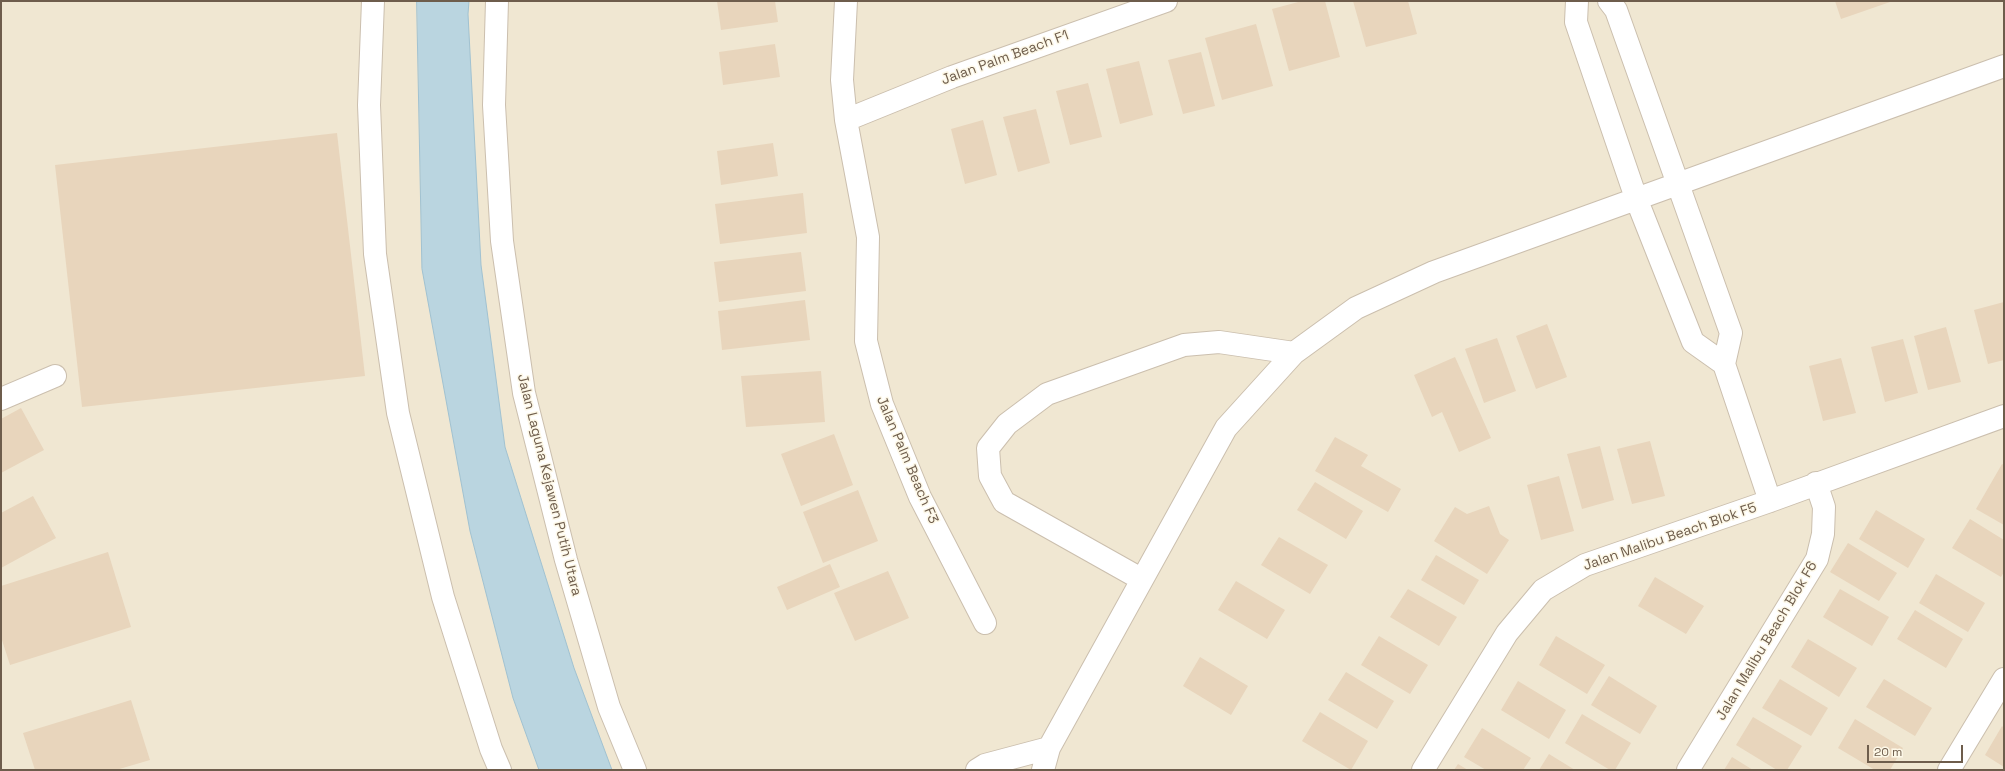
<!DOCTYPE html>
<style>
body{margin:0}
#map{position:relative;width:2005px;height:771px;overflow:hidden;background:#f9f4e3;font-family:"Space Grotesk",sans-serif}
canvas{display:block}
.frame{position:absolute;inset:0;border:2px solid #6e5d4c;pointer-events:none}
.scale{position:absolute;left:1867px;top:745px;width:96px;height:18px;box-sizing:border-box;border:2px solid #6e5d4c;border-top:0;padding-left:5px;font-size:12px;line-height:14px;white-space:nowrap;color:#6e5d4c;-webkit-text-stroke:3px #fdf8e8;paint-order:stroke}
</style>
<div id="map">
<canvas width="2005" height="771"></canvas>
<div class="frame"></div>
<div class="scale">20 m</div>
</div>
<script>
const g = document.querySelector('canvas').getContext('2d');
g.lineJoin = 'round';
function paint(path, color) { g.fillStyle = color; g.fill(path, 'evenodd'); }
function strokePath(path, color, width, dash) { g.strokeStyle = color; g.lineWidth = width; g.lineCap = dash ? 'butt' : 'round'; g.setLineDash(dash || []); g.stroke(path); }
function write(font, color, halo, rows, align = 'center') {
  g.font = font + ' "Space Grotesk",sans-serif'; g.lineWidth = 3; g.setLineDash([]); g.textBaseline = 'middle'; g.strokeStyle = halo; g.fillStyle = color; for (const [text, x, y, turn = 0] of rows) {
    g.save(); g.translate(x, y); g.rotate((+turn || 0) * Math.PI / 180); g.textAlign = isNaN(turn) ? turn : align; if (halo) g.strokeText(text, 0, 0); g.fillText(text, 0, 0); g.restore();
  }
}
paint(new Path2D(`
 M1 1H2004V770H1Z`), '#f0e7d2');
const water = new Path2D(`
 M417 1H469L468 14 481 265 505 447 574 668 612 770H539L513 698 470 531 422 269Z`);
paint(water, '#bad5e0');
strokePath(water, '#a1c2d1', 1);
paint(new Path2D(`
 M717 1H775L778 22 721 30Z
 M1302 1H1325L1340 57 1289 71 1272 9Z
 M1353 1H1408L1417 34 1366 47Z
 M1835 1H1893L1841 19Z
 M1256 24 1273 86 1222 100 1205 38Z
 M775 44 780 77 723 85 719 52Z
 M1201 52 1215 106 1183 114 1168 60Z
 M1139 61 1153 115 1120 124 1106 69Z
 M1088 83 1102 137 1070 145 1056 91Z
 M1036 109 1050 163 1018 172 1003 117Z
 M983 120 997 175 965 184 951 129Z
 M337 133 365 376 82 407 55 165Z
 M773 143 778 176 721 185 717 151Z
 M803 193 807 233 720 244 715 204Z
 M801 252 806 291 719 302 714 262Z
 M805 300 810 340 722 350 718 311Z
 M2004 302V360L1988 364 1974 310Z
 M1547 324 1567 377 1536 389 1516 336Z
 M1946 327 1961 382 1928 390 1914 336Z
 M1497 338 1516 391 1484 403 1465 349Z
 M1903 339 1918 393 1885 402 1871 347Z
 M1455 357 1491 438 1459 452 1442 412 1432 417 1414 375Z
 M1841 358 1856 413 1823 421 1809 366Z
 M821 371 825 422 746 427 741 376Z
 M21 408 44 450 1 473V419Z
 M834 434 853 485 801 506 781 454Z
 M1335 437 1368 455 1361 466 1401 489 1388 512 1315 471Z
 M1650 441 1665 496 1632 504 1617 449Z
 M1600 446 1614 500 1582 509 1567 454Z
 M2002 464 2004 465V525L1976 509Z
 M1559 476 1574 531 1541 540 1527 485Z
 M1315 482 1363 511 1346 539 1297 510Z
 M858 490 878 541 823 563 803 512Z
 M33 496 56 538 1 568V513Z
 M1489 506 1500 534 1509 540 1487 574 1434 541 1455 507 1467 514Z
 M1876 510 1925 539 1908 568 1859 539Z
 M1970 519 2004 540V572L2001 577 1952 548Z
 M1279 537 1328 565 1310 594 1261 565Z
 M1848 543 1897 573 1879 601 1830 572Z
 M108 552 131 627 10 665 1 637V586Z
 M1436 555 1479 580 1464 605 1421 580Z
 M830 564 840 587 787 610 777 587Z
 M888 571 909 618 855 641 834 593Z
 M1936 574 1985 603 1968 632 1919 603Z
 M1655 577 1704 606 1686 634 1638 606Z
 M1236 581 1285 610 1267 639 1218 610Z
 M1408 589 1457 617 1439 646 1390 617Z
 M1840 589 1889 617 1872 646 1823 617Z
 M1915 610 1963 639 1946 668 1897 639Z
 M1379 636 1428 665 1410 694 1361 665Z
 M1556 636 1605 665 1587 694 1539 665Z
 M1808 639 1857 668 1839 697 1791 667Z
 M1200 657 1248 686 1231 715 1183 686Z
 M1346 672 1394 701 1377 729 1328 700Z
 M1609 676 1657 706 1640 734 1591 705Z
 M1780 679 1828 708 1811 736 1762 708Z
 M1884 679 1932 708 1915 736 1866 707Z
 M1518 681 1566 710 1549 739 1501 710Z
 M131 700 150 760 116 770H35L23 733Z
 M1320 712 1368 741 1351 770 1302 741Z
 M1582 714 1631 743 1615 770H1610L1565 743Z
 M1753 717 1802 746 1787 770H1777L1736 745Z
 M1855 719 1903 748 1890 770H1875L1838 748Z
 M2002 726 2004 728V767L1985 755Z
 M1482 728 1531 758 1523 770H1486L1464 757Z
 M1549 754 1575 770H1539Z
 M1732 757 1753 770H1724Z
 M1458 764 1468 770H1454Z`), '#e8d5bc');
const minor = new Path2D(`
 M373 1 369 105 375 254 398 413 443 597 491 749 500 770
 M497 1 494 105 502 241 524 393 566 560 609 707 635 770
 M846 1 842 80 846 120 868 237 866 341 882 404 920 497 985 623
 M1577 1 1576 22 1636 198 1693 342 1724 364
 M1609 1 1616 10 1731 333 1724 364 1770 501
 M846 120 952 77 1166 1
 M1 399 55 376
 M1141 579 1004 502 990 476 988 448 1007 424 1047 394 1184 345 1219 342 1294 353
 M1049 748 1226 428 1294 353 1356 308 1434 272 2004 66
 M977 770 985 765 1049 748 1043 770
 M1423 770 1507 633 1543 590 1585 565 1770 501 2004 416
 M1688 770 1817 559 1823 534 1824 507 1816 483
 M1949 770 2004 679`);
strokePath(minor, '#cbbfae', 24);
strokePath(minor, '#fff', 22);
write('14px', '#6e5d4c', '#fdf8e8', [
 ["Jalan Palm Beach F1",1005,58,-20],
 ["Jalan Palm Beach F3",907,460,67],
 ["Jalan Laguna Kejawen Putih Utara",549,485,76],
 ["Jalan Malibu Beach Blok F5",1670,537,-19],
 ["Jalan Malibu Beach Blok F6",1767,641,-59]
]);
</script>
